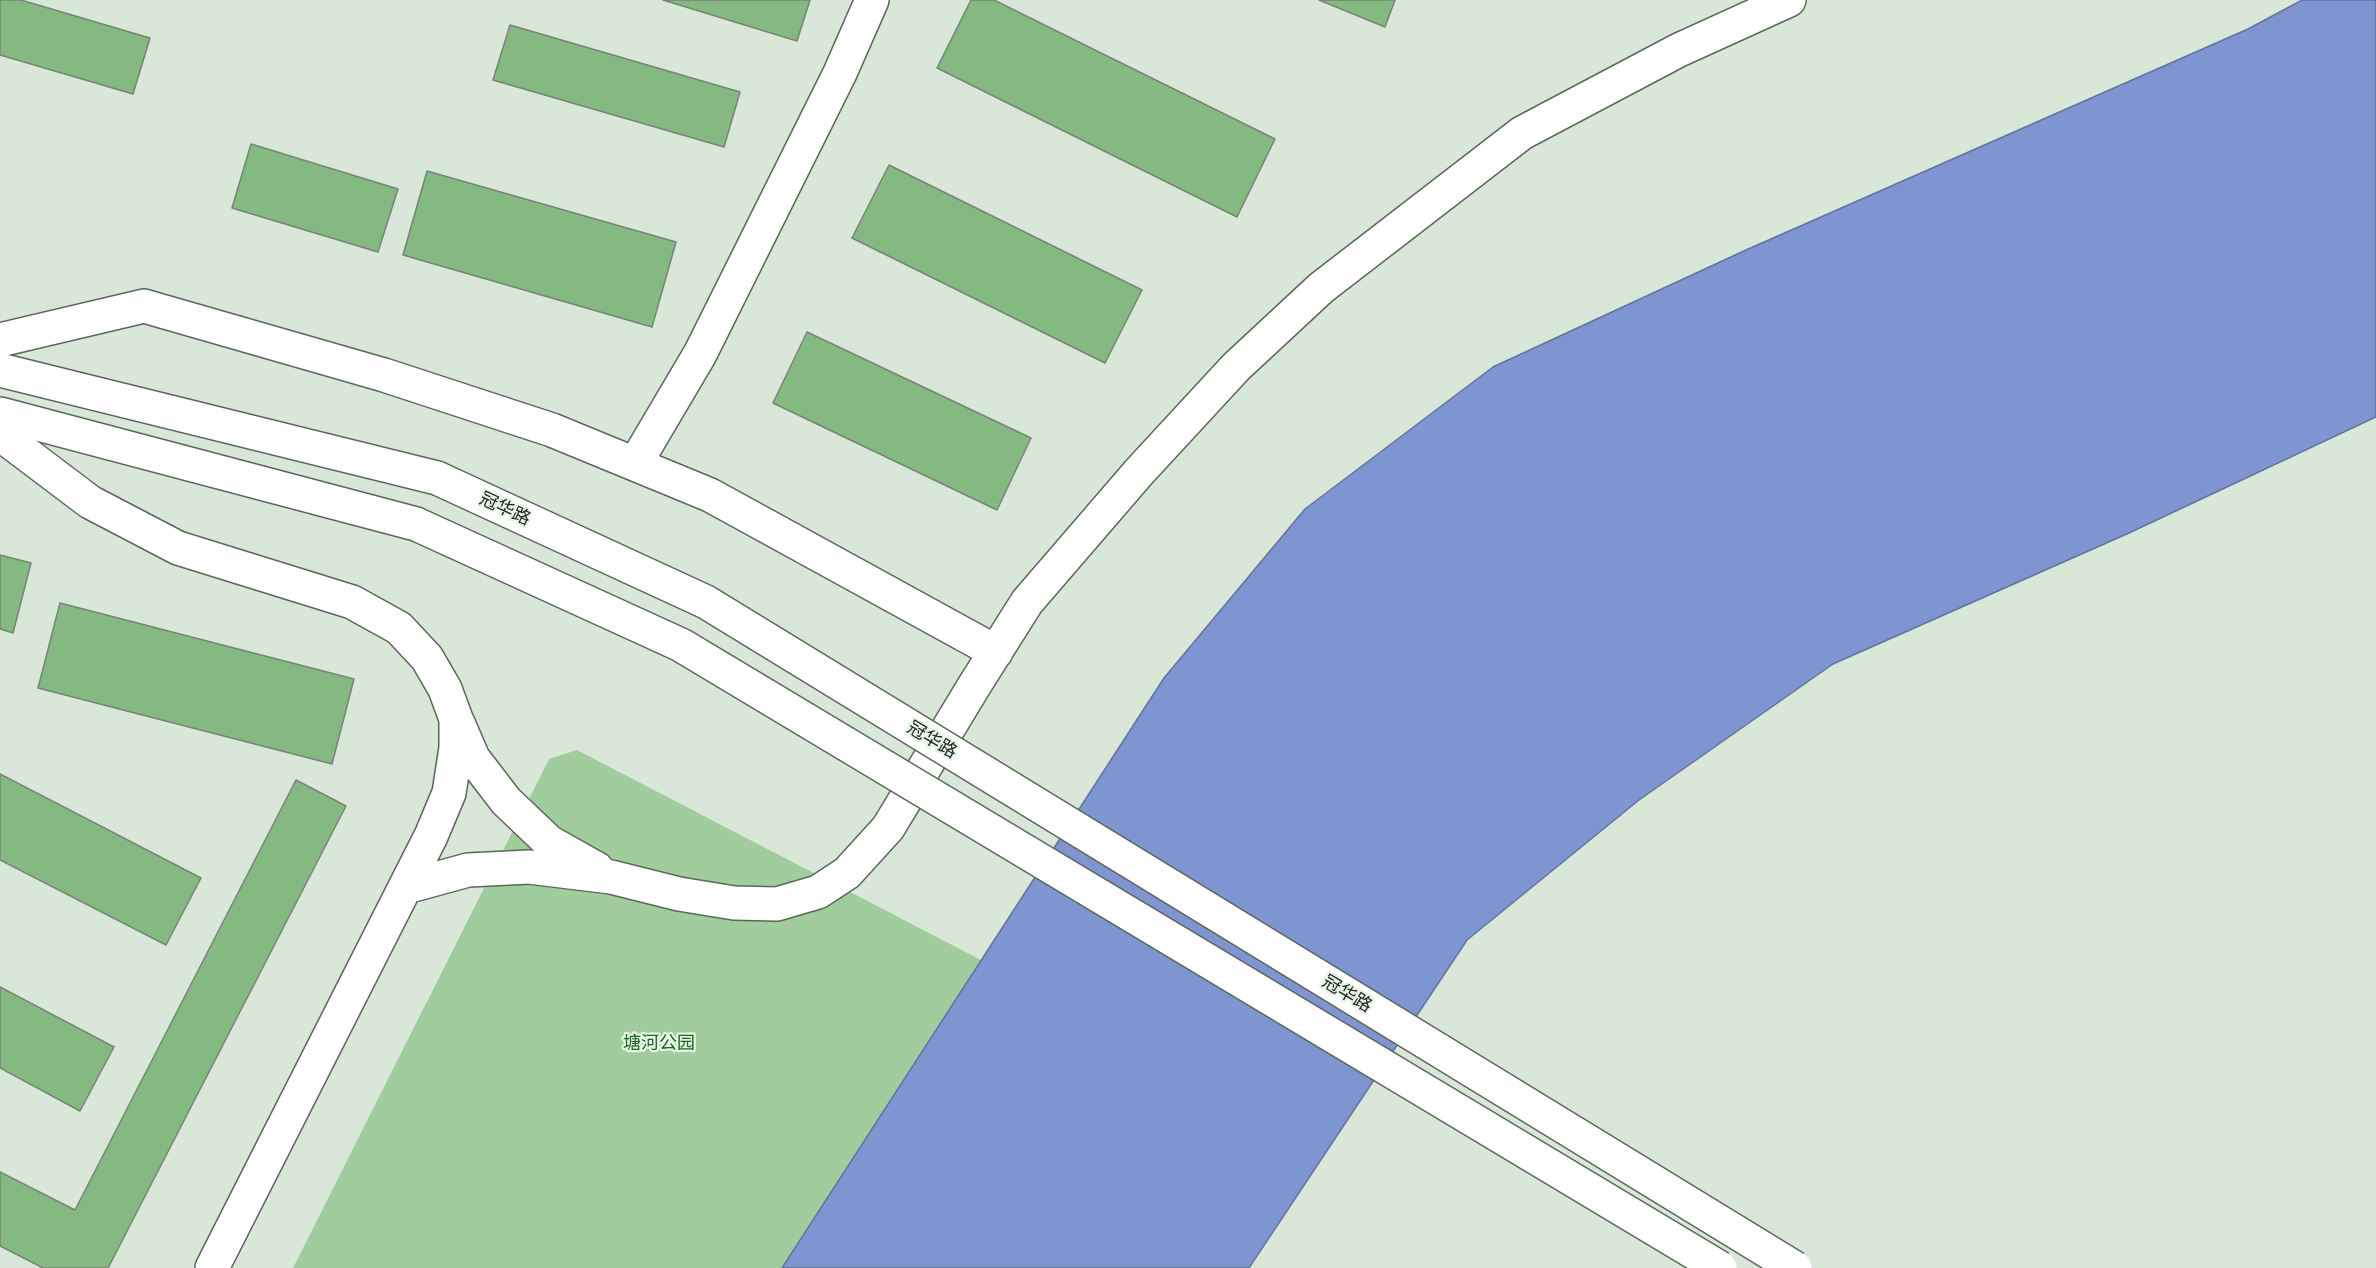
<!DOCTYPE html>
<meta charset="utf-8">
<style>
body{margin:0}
canvas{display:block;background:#d9e7d8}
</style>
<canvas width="2376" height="1268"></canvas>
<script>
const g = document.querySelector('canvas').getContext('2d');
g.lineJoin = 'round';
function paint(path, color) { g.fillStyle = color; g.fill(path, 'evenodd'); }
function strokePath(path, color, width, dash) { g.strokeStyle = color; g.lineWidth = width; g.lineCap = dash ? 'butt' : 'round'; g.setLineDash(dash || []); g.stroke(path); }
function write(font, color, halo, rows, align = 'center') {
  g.font = font + ' Mulish,"Noto Sans SC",sans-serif'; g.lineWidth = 4.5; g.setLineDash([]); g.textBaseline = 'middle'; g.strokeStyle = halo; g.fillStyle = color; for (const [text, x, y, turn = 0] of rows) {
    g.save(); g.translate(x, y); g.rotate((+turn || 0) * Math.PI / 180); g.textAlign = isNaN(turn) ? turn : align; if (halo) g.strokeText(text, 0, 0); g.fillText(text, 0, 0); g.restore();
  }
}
paint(new Path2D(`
 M577 750 981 960 782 1268H293L549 759Z`), '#a1cc9e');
const water = new Path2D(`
 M2302 0H2376V417L2129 533 1833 664 1639 800 1467 940 1249 1268H782L1164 678 1305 509 1493 367 1746 250 2248 29Z`);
paint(water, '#7e95d2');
strokePath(water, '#62749d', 1.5);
const building = new Path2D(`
 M0 0H21L150 38 133 94 0 55Z
 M663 0H810L797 41Z
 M971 0H994L1275 139 1237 217 937 68Z
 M1319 0H1395L1385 27Z
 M510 25 740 92 724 147 493 80Z
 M251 144 398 189 378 252 232 208Z
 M889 165 1142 290 1105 363 852 238Z
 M427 171 676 242 652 327 403 255Z
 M807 332 1031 438 997 510 773 403Z
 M0 555 31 563 13 633 0 629Z
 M60 603 354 679 332 764 38 688Z
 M0 774 201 878 166 945 0 860Z
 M296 780 346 806 108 1268H43L0 1246V1172L75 1210Z
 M0 987 114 1047 80 1111 0 1068Z`);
paint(building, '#85b982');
strokePath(building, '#778476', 1.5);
const street = new Path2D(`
 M0 340 144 306 384 375 552 430 710 495 996 652
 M0 434 90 502 178 548 352 602 399 628 427 658 445 689 456 719V748L449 793 431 836 212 1268
 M635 464 700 354 840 73 872 0
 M458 723 473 758 506 801 549 842 597 869
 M406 887 468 870 529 867 611 877 679 894 734 903 777 904 818 892 847 873 888 828 974 686 1027 602 1139 472 1236 367 1321 288 1522 133 1679 50 1789 0`);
const secondary = new Path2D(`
 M0 370 437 478
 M0 414 416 524`);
strokePath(street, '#5b675a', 36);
strokePath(secondary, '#5b675a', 36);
strokePath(street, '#fff', 33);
strokePath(secondary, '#fff', 33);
const secondaryBridge = new Path2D(`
 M437 478 706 602 1795 1268
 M416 524 681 645 1720 1268`);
strokePath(secondaryBridge, '#5b675a', 36, []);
strokePath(secondaryBridge, '#fff', 33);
write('18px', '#212621', '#e6f4e5', [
 ["冠华路",505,509,25],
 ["冠华路",932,740,31],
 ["冠华路",1347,994,31]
]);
write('18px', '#1d651f', '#e6f4e5', [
 ["塘河公园",659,1044]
]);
</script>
